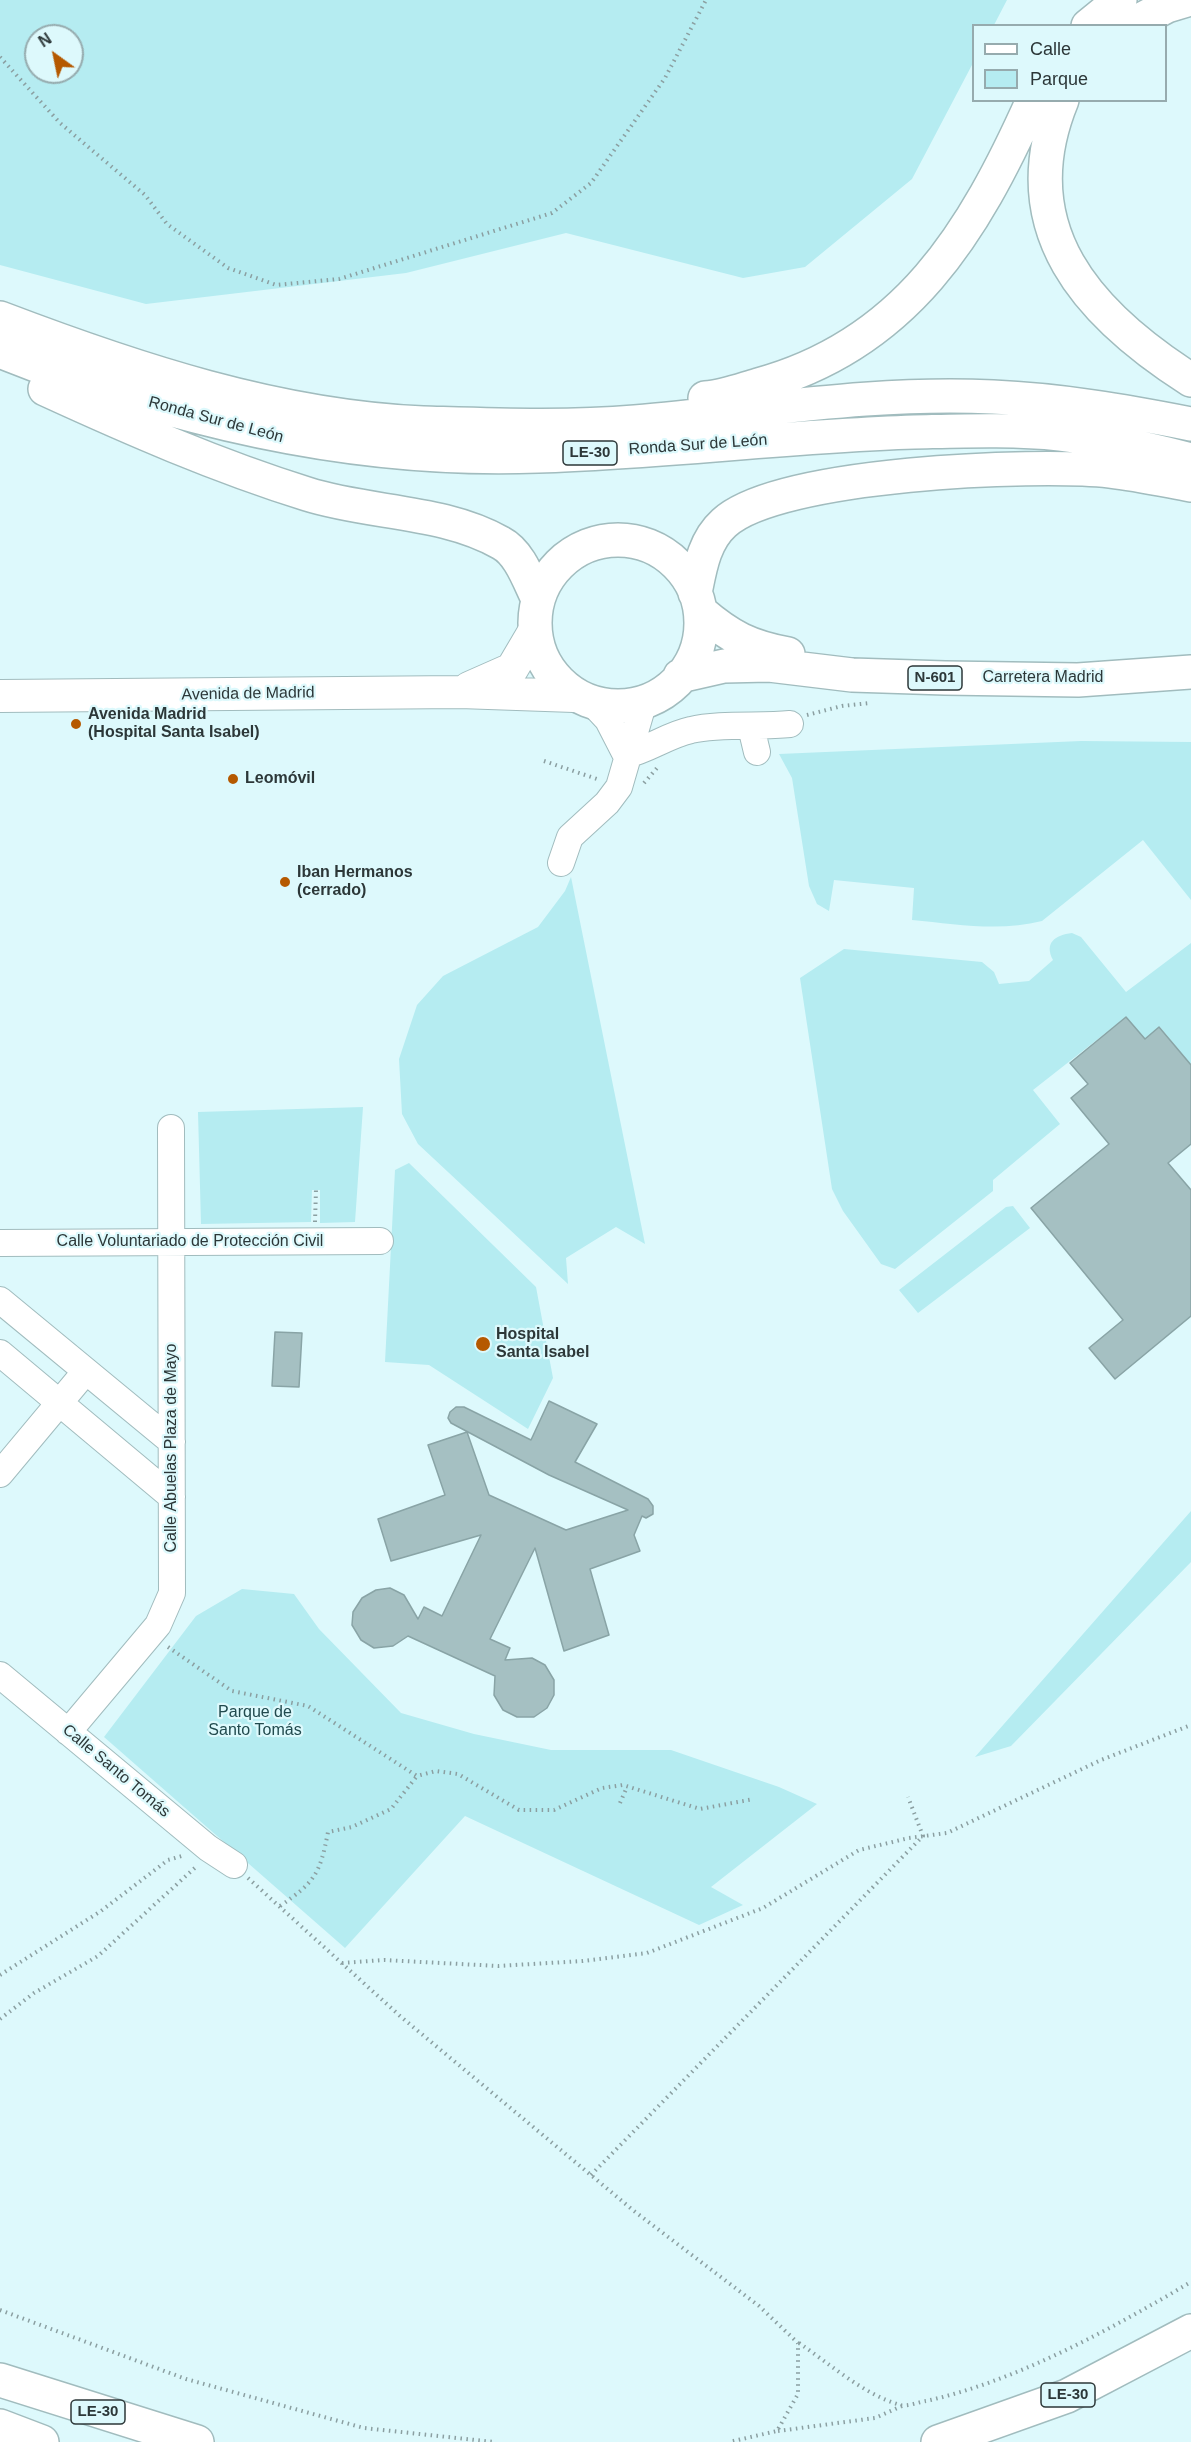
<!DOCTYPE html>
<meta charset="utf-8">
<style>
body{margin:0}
#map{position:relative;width:1191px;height:2442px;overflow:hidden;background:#ddf9fc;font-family:Helvetica,sans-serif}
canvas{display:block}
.legend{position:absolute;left:972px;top:24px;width:195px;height:78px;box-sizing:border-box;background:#ddf9fc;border:2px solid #96abae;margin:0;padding:8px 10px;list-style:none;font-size:18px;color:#2c3738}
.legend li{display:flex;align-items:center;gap:12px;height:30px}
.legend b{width:30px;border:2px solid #96abae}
.north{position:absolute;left:24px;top:24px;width:60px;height:60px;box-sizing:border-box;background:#ddf9fc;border:2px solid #96abae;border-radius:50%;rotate:327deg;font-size:16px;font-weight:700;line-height:24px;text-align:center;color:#2c3738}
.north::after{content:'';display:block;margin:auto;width:21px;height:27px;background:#b55900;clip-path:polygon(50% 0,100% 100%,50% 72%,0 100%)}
</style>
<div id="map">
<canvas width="1191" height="2442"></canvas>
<ul class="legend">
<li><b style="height:8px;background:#fff"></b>Calle</li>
<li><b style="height:16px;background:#b5ecf1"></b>Parque</li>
</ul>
<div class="north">N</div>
</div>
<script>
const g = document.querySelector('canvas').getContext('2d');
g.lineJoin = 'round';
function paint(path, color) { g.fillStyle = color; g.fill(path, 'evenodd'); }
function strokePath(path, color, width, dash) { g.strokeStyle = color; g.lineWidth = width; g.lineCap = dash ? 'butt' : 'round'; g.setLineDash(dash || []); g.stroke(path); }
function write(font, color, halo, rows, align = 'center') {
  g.font = font + ' Helvetica,sans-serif'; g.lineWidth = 4.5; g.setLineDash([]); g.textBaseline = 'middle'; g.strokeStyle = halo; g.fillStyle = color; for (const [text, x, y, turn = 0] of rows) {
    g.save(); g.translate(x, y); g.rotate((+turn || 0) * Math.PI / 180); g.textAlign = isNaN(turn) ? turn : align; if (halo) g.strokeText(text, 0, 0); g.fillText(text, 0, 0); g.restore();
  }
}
paint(new Path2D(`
 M0 0H1007L994 25 974 26 973 63 912 179 805 267 743 278 566 233 406 273 146 304 0 265ZM36 36H72V72H36Z
 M1081 741 1191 742V900L1143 840 1042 921C1000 932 955 924 912 920L914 888 834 880 829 911 817 904 809 886 792 778 779 754Z
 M571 877 645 1244 616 1227 566 1258 568 1284 418 1144 402 1114 399 1059 417 1005 443 976 538 927 565 891Z
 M1072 933 1081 937 1126 992 1191 943V1065L1160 1027 1145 1039 1126 1017 1033 1090 1060 1124 993 1180V1191L895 1269 881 1264 843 1211 832 1189 800 978 844 949 982 962 994 972 999 984 1029 981 1053 960C1044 943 1055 935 1072 933Z
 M363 1107 355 1222 320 1223V1190H312L311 1222 201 1224 198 1112Z
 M409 1163 536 1287 553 1378 528 1429 429 1365 385 1362 395 1170Z
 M1013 1206 1030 1228 918 1313 899 1290 1006 1207Z
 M1191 1511V1562L1011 1746 975 1757Z
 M242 1589 294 1594 319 1629 401 1713 474 1734 551 1750H671L779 1787 817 1804 711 1887 743 1905 699 1925 465 1816 345 1948 104 1737 196 1616Z`), '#b5ecf1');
const building = new Path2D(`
 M1126 1017 1145 1039 1159 1027 1191 1065V1144L1168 1163 1191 1190V1316L1115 1379 1089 1348 1123 1320 1031 1208 1109 1144 1071 1098 1088 1084 1070 1063Z
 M275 1332 302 1333 299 1387 272 1386Z
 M549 1401 597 1424 575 1462 648 1499 653 1506V1514L646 1518 642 1516 634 1535 640 1551 590 1569 609 1635 564 1651 535 1548 490 1639 510 1648 505 1660 532 1658 545 1665 554 1680V1695L547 1708 534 1717H517L503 1710 494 1695 495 1676 408 1636 393 1646 374 1648 361 1640 352 1625 353 1612 362 1598 376 1590 390 1588 404 1595 418 1619 424 1607 442 1616 481 1535 391 1561 378 1519 445 1495 428 1445 467 1432 489 1495 566 1530 628 1510 549 1475 451 1423 448 1418 450 1412 456 1407H464L531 1440Z`);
paint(building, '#a5c0c2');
strokePath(building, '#89a4a6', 1.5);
const minor = new Path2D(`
 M594 705 608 720 626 755
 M751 727 757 752
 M626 755C650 749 668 735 691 730 719 723 760 727 790 724
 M561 863 570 837 607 803 619 787 644 701
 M0 1243 380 1241
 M0 1300 172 1442
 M0 1353 172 1497
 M0 1474 86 1371
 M0 1675 208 1848 234 1865
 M68 1732 158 1625 172 1593 171 1128`);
const major = new Path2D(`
 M469 688 512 669 535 630
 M0 696 460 692 574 696`);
const highway = new Path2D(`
 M1088 26 1120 0
 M1129 26 1167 6 1187 0
 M1062 100C1009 229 1089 315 1191 380
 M0 318C134 369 278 417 423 423 493 425 566 428 635 422 754 412 873 391 993 397 1060 400 1125 411 1191 424
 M0 351C171 420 352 463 538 456 664 452 789 436 914 432 963 431 1012 429 1060 434 1104 439 1148 449 1191 460
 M45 389C130 428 217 466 307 494 370 514 443 510 501 543 520 553 529 581 538 599
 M705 398C723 397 741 390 758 385 906 345 974 232 1033 100
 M535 623a83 83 0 1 1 166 0a83 83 0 1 1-166 0Z
 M695 593C700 568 704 541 724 523 778 473 1035 463 1110 471 1137 474 1164 480 1191 485
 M701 612C730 637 750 647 788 654
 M680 676 724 666 769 665 852 675 945 678 1078 680 1191 672
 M0 2380 197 2442
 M0 2426 42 2442
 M938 2442 1067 2396 1191 2331`);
strokePath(minor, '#a1bcbe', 28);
strokePath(major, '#a1bcbe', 34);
strokePath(highway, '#a1bcbe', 36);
strokePath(new Path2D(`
 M0 57 60 123 145 195 167 224 228 268 276 285 339 279 552 213 591 183 665 78 706 0
 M807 715 842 706 870 703
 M544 761 597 779
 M644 783 657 768
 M315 1222 316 1189
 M168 1647 232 1691 308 1706 417 1776 436 1771 458 1774 519 1810H554L602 1788 623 1785 700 1809 754 1799
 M620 1803 627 1787
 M248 1878 400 2016 634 2211 759 2306 798 2343V2394L777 2431 729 2442
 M280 1906C315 1882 320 1874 328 1832L352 1827 391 1809 417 1776
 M342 1963 384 1960 498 1966 583 1961 647 1953 763 1908 859 1850 909 1838 947 1833 1101 1760 1191 1725
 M0 1975 101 1911 168 1860 185 1855
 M0 2019 34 1993 98 1956 198 1865
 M591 2175 923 1836 908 1797
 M0 2310 186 2379 364 2428 494 2442
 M799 2343C830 2364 863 2394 900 2405 907 2407 919 2402 926 2401 1017 2381 1111 2329 1191 2282
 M778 2431 875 2418 902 2406`), '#8b9fa1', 4, [1.5, 4.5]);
strokePath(minor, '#fff', 26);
strokePath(major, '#fff', 32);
strokePath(highway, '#fff', 33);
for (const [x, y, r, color] of [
 [76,724,6,"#b55900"],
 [233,779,6,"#b55900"],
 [285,882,6,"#b55900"],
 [483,1344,8,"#b55900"]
]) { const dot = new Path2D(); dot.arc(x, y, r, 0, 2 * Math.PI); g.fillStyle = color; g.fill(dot); strokePath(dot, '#ddf9fc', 2); }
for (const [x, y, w] of [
 [590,453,54],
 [935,678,54],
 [1068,2395,54],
 [98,2412,54]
]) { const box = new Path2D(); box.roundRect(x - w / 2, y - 12, w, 24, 4.5); g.fillStyle = '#ddf9fc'; g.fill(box); strokePath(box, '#2c3738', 1.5); }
write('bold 15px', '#2c3738', null, [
 ["LE-30",590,453],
 ["N-601",935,678],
 ["LE-30",1068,2395],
 ["LE-30",98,2412]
]);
write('16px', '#2c3738', '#ddf9fc', [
 ["Ronda Sur de León",216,420,15],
 ["Ronda Sur de León",698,445,-4],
 ["Carretera Madrid",1043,678],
 ["Avenida de Madrid",248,694,-1],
 ["Calle Voluntariado de Protección Civil",190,1242],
 ["Calle Abuelas Plaza de Mayo",172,1448,-90],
 ["Calle Santo Tomás",116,1771,40]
]);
write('bold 16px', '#2c3738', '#ddf9fc', [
 ["Avenida Madrid",88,715],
 ["(Hospital Santa Isabel)",88,733],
 ["Leomóvil",245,779],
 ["Iban Hermanos",297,873],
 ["(cerrado)",297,891],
 ["Hospital",496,1335],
 ["Santa Isabel",496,1353]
], 'left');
write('16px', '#214a4e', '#ddf9fc', [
 ["Parque de",255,1713],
 ["Santo Tomás",255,1731]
]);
</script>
